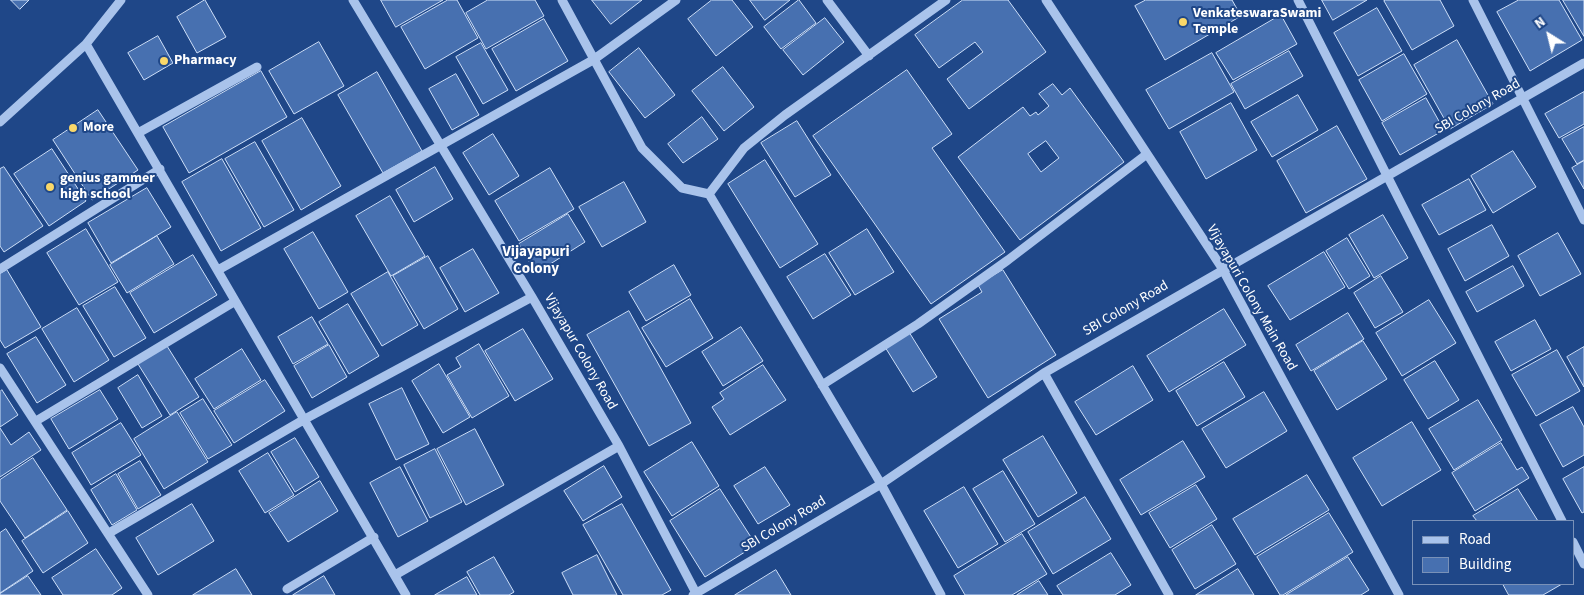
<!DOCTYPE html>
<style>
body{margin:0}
#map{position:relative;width:1584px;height:595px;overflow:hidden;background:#1f4788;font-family:"Source Sans 3",sans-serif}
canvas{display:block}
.legend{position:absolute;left:1412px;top:520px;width:162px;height:65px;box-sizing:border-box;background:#1f4788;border:1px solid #7991b8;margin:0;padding:6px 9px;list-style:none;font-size:15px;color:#fff}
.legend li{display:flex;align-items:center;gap:10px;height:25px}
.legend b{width:25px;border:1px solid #7991b8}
.north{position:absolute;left:1524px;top:10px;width:50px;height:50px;-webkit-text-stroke:4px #1f4788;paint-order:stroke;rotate:324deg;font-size:14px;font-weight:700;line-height:20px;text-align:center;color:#fff}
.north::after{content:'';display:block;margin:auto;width:18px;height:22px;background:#fff;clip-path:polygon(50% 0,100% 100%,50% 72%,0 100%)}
</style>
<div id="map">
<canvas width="1584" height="595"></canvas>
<ul class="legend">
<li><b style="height:6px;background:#a9c3eb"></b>Road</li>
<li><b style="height:14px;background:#4770b0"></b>Building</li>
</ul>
<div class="north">N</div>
</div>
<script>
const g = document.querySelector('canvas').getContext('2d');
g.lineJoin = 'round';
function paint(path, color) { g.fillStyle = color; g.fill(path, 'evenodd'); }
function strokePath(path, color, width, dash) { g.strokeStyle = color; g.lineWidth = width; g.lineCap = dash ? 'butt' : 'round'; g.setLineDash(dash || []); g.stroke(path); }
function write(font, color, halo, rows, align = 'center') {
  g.font = font + ' "Source Sans 3",sans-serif'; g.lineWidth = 4; g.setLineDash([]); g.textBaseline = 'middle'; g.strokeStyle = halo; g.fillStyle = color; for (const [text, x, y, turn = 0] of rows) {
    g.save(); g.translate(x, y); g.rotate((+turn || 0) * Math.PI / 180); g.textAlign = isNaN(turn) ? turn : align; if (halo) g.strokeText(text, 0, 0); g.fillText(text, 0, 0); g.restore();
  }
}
const building = new Path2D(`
 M11 0H29L20 9Z
 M205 0 226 37 197 53 177 17Z
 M381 0H443L396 27Z
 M448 0H457L478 38 425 69 401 27Z
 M488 0H535L544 16 486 49 466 13Z
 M592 0H642L611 24Z
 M712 0H732L753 27 716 56 688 19Z
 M750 0H790L765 20Z
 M799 0 816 23 781 49 764 27Z
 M963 0H1008L1046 52 969 109 947 79 983 52 975 42 939 68 915 35Z
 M1146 0H1232L1241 16 1165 60 1135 6Z
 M1322 0H1367L1333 20Z
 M1386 0H1440L1454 26 1412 50 1384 1Z
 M1519 0H1559L1582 40 1530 71 1497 12Z
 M1563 0H1584V36Z
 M1377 8 1402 51 1358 76 1334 33Z
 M1281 15 1297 44 1233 80 1216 53Z
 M825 18 844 42 803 75 783 50Z
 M544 19 568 61 516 91 492 49Z
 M158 36 173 63 144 80 128 53Z
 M1457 40 1493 104 1450 129 1414 65Z
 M319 42 344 86 294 114 269 71Z
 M481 43 508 90 483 104 456 57Z
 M639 48 675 95 645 118 609 72Z
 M1289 51 1303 76 1245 109 1231 84Z
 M1212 53 1234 92 1169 129 1146 90Z
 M1404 54 1427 94 1382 121 1359 80Z
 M723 67 754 107 724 131 692 91Z
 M907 70 952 134 932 148 1005 252 931 304 813 136Z
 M261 71 287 117 189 173 163 127Z
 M377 72 422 151 383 173 338 95Z
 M456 74 479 115 452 130 429 89Z
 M1053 84 1062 95 1070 88 1124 162 1020 240 958 157 1023 107 1030 116 1036 112 1038 115 1049 106 1039 94ZM1046 141 1059 158 1041 172 1028 154Z
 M1584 92V124L1559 138 1545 114Z
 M1298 95 1318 130 1272 157 1251 122Z
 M1426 98 1444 130 1400 155 1382 123Z
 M1231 103 1257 150 1206 179 1180 132Z
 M98 110 138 170 92 200 53 140Z
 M702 117 718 139 683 163 668 144Z
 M302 118 341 186 301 210 262 141Z
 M797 121 831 175 795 197 761 143Z
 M1337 126 1367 179 1306 213 1277 161Z
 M1584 127V160L1577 164 1562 139Z
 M493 134 519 176 489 195 463 153Z
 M255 142 294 210 264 227 225 159Z
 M52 149 86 201 49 226 14 174Z
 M1513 151 1536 187 1493 213 1471 176Z
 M222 159 261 228 221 251 182 182Z
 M765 160 818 244 780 268 728 184Z
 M1584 161V189L1572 168Z
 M4 167 43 226 4 252 0 246V169Z
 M435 167 453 199 414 222 396 190Z
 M550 168 574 209 519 241 495 201Z
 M1469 179 1486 210 1439 235 1422 205Z
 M624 182 646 222 602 247 579 207Z
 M147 188 171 227 111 263 88 223Z
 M390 196 425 256 391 276 356 216Z
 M568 214 585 242 536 273 519 244Z
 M1383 215 1408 258 1374 278 1349 235Z
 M1492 225 1509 256 1465 281 1448 249Z
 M86 229 118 282 79 305 47 253Z
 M867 229 894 272 855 295 829 253Z
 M313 232 348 292 319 309 284 249Z
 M1558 233 1581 274 1540 296 1518 256Z
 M157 236 174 264 127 293 110 265Z
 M1347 238 1370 276 1349 289 1326 251Z
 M473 249 499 293 465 312 440 268Z
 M1324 252 1345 287 1290 320 1268 286Z
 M825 254 851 295 813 319 787 277Z
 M193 255 217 295 154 333 130 293Z
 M428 256 458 309 424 329 393 276Z
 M674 265 691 295 646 321 629 292Z
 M1513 266 1524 286 1477 312 1466 292Z
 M7 270 41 327 5 348 0 340V274Z
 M1003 270 1056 355 988 398 939 319 982 292 978 285Z
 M388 272 418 325 382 346 351 294Z
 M1381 276 1403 312 1375 328 1354 293Z
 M115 287 146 338 114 357 83 306Z
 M690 299 713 338 666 367 642 328Z
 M1429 300 1456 343 1402 376 1376 333Z
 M348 304 379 356 349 374 319 322Z
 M77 308 109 360 74 382 42 329Z
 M1224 309 1246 345 1169 392 1147 356Z
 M629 311 691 423 649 446 587 335Z
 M1348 313 1364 339 1311 371 1296 345Z
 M312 317 328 344 293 364 278 337Z
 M1535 320 1551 349 1511 371 1495 342Z
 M741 327 763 361 723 386 702 352Z
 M523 329 553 379 515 401 485 351Z
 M909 332 937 377 913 392 885 347Z
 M36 337 66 385 37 403 7 354Z
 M1363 341 1387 379 1337 410 1314 371Z
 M479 344 509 396 472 418 447 375 461 367 456 358Z
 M329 345 347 377 312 398 294 366Z
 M167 346 199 397 170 415 138 364Z
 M1584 347V387L1567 357Z
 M242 349 261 380 214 409 195 379Z
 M1557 350 1580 391 1536 416 1512 375Z
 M1435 361 1459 400 1428 419 1404 380Z
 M1224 362 1245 397 1197 426 1176 391Z
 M439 364 470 417 443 433 412 381Z
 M763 365 786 400 730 435 712 407 724 399 720 393Z
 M1133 366 1153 400 1096 435 1075 402Z
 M138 375 162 416 142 428 118 388Z
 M265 380 285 411 234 443 214 411Z
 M402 388 429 444 396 460 369 404Z
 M2 390 18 415 0 427V392Z
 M100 390 118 419 69 449 51 419Z
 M1264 392 1287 431 1226 468 1202 429Z
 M203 399 232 445 208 459 180 413Z
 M1478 400 1502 440 1454 470 1429 429Z
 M1573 407 1584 427V455L1563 467 1540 425Z
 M177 412 208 462 164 489 134 439Z
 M1412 422 1441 470 1382 506 1353 458Z
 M121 423 141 455 91 485 72 453Z
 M0 428 11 445 29 432 41 450 0 477Z
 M475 429 504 485 466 505 437 449Z
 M1043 436 1077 493 1038 517 1003 460Z
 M295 438 319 477 295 492 271 452Z
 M1183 441 1205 477 1141 515 1120 480Z
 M692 442 719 486 672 516 644 472Z
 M1501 443 1517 470 1522 467 1529 478 1475 511 1452 473Z
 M435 449 462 502 430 518 404 465Z
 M268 453 294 495 265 513 239 471Z
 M33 458 67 510 25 538 0 501V480Z
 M140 461 161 495 138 509 118 474Z
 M604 466 622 497 583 521 564 491Z
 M400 467 428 521 398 537 370 483Z
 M765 467 790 505 758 524 734 486Z
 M1584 467V512L1582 513 1563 479Z
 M1003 471 1035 524 1005 542 973 489Z
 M116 474 137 510 112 525 91 490Z
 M1307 475 1329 510 1255 555 1233 519Z
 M320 481 338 511 288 542 269 513Z
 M1196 485 1217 519 1170 548 1149 513Z
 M964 487 998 544 958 568 924 511Z
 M720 489 756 545 705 577 670 521Z
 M1518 489 1538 521H1477L1473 516Z
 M1085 497 1111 539 1053 574 1028 532Z
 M192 504 214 541 158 575 136 538Z
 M622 504 671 590 662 595H623L583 525Z
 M68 511 88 543 43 573 22 541Z
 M1329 513 1353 552 1283 595H1280L1257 557Z
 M1212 525 1236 564 1195 589 1172 550Z
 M6 529 33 571 0 593V533Z
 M1022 534 1047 574 1012 595H965L954 576Z
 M96 549 122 588 112 595H63L52 578Z
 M1111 553 1131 585 1115 595H1063L1057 586Z
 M597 555 617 595H573L562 573Z
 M494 557 514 592 509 595H480L467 572Z
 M1348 557 1369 590 1361 595H1286Z
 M236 569 252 595H193Z
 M1238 569 1254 595H1196Z
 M776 570 791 595H735Z
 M28 576 41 595H0V594Z
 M324 576 335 595H293Z
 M467 577 477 595H435Z
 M1039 581 1048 595H1017Z
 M1503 584H1562L1543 595H1509Z`);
paint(building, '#4770b0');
strokePath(building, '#cedff8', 1);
strokePath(new Path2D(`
 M353 0 532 297 619 446 697 595
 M562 0 642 148 682 188 709 194 744 148 785 115 946 0
 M827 0 869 56
 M1046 0 1222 268 1399 595
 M1298 0 1562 521
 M1473 0 1584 220
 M86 44 406 595
 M0 122 86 44 121 0
 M138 133 257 67
 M709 194 881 484 941 595
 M0 269 160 169
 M218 270 593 60 676 0
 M0 368 148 595
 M1044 373 1169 595
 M822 385 918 324 1008 260 1147 154
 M36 421 234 302
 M109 533 305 419 532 297
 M1573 542 1584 564
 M395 575 619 446
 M287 589 374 537
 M693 595 881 484 1044 373 1584 63`), '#a9c3eb', 9);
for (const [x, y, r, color] of [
 [1183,22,5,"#f9d769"],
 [164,61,5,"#f9d769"],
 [73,128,5,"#f9d769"],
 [50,187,5,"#f9d769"]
]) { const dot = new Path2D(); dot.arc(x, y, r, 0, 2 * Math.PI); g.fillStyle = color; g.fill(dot); strokePath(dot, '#1f4788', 2); }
write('bold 14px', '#fff', '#1f4788', [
 ["VenkateswaraSwami",1193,14],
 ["Temple",1193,30],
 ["Pharmacy",174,61],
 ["More",83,128],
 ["genius gammer",60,179],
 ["high school",60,195]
], 'left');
write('14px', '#fff', '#1f4788', [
 ["SBI Colony Road",1478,107,-30],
 ["Vijayapuri Colony Main Road",1251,298,60],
 ["SBI Colony Road",1126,309,-30],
 ["Vijayapur Colony Road",580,352,60],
 ["SBI Colony Road",784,525,-31]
]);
write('bold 15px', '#fff', '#1f4788', [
 ["Vijayapuri",536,253],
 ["Colony",536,270]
]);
</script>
